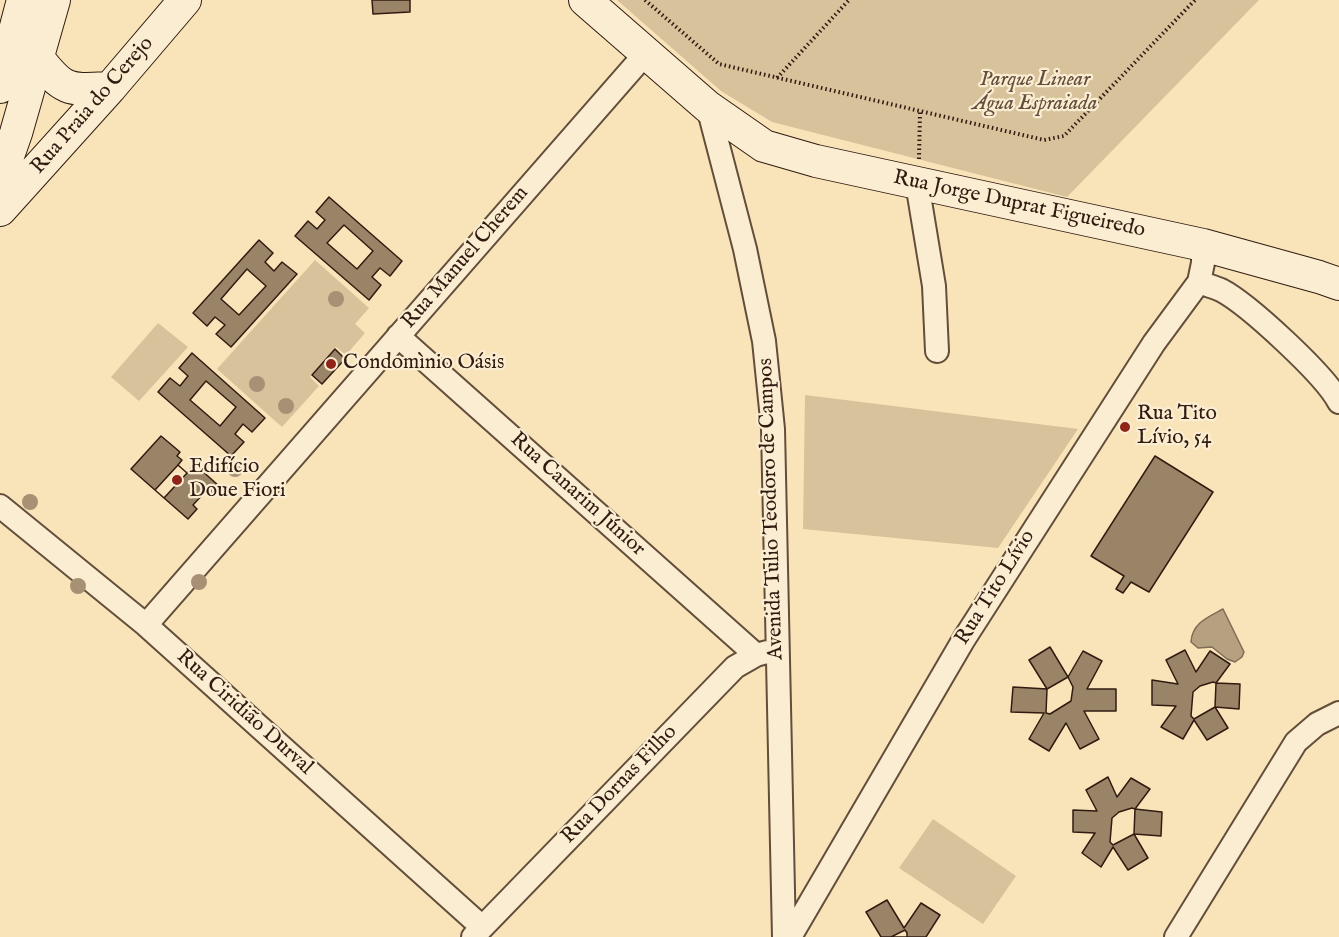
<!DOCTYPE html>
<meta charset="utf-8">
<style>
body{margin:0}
canvas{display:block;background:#f9e4b9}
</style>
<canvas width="1339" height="937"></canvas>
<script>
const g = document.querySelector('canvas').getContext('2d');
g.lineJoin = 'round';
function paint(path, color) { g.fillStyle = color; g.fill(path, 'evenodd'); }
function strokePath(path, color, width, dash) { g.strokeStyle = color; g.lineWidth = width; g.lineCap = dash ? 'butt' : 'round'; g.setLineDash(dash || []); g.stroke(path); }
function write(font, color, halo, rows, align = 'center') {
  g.font = font + ' "IM FELL English",serif'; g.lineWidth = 4.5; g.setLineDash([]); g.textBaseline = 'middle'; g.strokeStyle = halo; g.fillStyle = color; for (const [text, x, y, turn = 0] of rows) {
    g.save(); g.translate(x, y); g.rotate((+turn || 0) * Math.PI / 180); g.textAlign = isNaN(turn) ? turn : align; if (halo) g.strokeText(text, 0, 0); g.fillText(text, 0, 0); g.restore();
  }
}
paint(new Path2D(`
 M617 0H1259L1067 197 772 122 721 91Z
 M315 260 369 308 355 324 365 333 346 355 336 347 310 377 319 386 282 427 217 369Z
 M158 323 188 347 139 401 111 377Z
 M805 395 1078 429 998 548 803 529Z
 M933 819 1016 876 983 924 899 868Z`), '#d7c29c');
const water = new Path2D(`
 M1223 609 1244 652 1242 657 1235 662 1227 659 1212 647 1198 648 1191 642C1192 623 1208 617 1223 609Z`);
paint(water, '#b5a080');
strokePath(water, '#806b54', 1.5);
const building = new Path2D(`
 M372 0H410V12L373 14Z
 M329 197 402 261 390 276 380 268 372 277 381 285 369 300 295 236 308 221 317 229 325 220 316 212Z
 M344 225 373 251 357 269 327 243Z
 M259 240 273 253 265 262 274 271 282 262 297 274 231 347 216 334 225 325 215 317 207 326 193 313Z
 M247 269 266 286 239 315 221 299Z
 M335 349 345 359 322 384 312 375Z
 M192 353 265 418 252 432 243 424 235 434 244 442 231 456 158 392 170 378 180 386 188 376 179 368Z
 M206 381 236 407 220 426 190 400Z
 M161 436 180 452 177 456 182 460 178 465 187 473 191 468 197 473 200 469 219 486 210 496 205 492 193 505 197 509 188 519 131 469Z
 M1155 456 1213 492 1149 592 1131 582 1123 593 1116 589 1124 576 1091 556Z
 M178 465 187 473 164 498 155 490Z
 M1050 647 1068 677 1083 651 1102 661 1087 689H1116V711H1084L1099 739 1080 749 1066 723 1049 751 1029 739 1044 713 1011 712 1013 687 1047 689 1029 660Z
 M1185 650 1196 672 1210 651 1230 664 1216 683 1240 684 1239 709 1215 707 1228 728 1207 740 1194 720 1183 739 1161 727 1176 706 1152 705V680L1178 684 1166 660Z
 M1068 677 1073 687 1071 701 1050 714 1046 713 1047 689Z
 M1213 682 1216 683 1215 707 1194 719 1191 716 1193 692 1200 686Z
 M1108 777 1117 797 1131 778 1150 789 1135 809 1162 812 1161 836 1134 834 1148 858 1128 870 1113 847 1101 867 1082 853 1095 833 1073 832V810L1097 811 1086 790Z
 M1132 808 1135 809 1134 834 1113 845 1110 842 1112 818 1119 812Z
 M887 900 904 928 921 903 940 915 926 937H881L866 912Z
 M905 930 907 933V937H891Z`);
paint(building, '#998468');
strokePath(building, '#311b11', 1.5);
const street = new Path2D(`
 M708 107 745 249 764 341 773 429 784 937
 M917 183 934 286 937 351
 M1199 282C1206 285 1214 287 1221 290 1248 304 1325 375 1339 402
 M398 336 756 655
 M0 506 146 625 482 927
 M146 625 646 53
 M473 937 735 667 756 655 767 652
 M790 937 964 639 1154 343 1199 282 1203 263V245
 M1176 937 1296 742 1317 724 1339 713`);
const secondary = new Path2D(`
 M585 0 708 107 764 146 816 161 1203 245 1319 277 1339 284
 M38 58C64 92 69 90 110 88
 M0 87 23 0
 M0 179 16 133 54 0
 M0 210 110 88 185 0`);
strokePath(street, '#634d3b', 26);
strokePath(secondary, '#311b11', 34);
strokePath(new Path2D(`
 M645 0 719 64 1044 140 1064 136 1195 0
 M777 78 849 0
 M919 159 920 111`), '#311b11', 4, [1.5, 3]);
strokePath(street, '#fbedd2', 22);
strokePath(secondary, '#fbedd2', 32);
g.fillStyle = '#a69174';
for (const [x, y] of [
 [336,299],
 [257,384],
 [286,406],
 [235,469],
 [30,502],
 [199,582],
 [78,586]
]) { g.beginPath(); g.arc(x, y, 8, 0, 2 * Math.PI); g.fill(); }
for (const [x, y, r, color] of [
 [331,364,6,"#8f2418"],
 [1125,427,6,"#8f2418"],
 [177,480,6,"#8f2418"]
]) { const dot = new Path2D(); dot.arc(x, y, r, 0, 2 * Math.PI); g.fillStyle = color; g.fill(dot); strokePath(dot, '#fbedd2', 2); }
write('italic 21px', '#634d3b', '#fbedd2', [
 ["Parque Linear",1035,81],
 ["Água Espraiada",1035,105]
]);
write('21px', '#311b11', '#fbedd2', [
 ["Rua Praia do Cerejo",93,106,-49],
 ["Rua Jorge Duprat Figueiredo",1019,205,12],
 ["Rua Manuel Cherem",466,258,-49],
 ["Rua Canarim Júnior",577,495,42],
 ["Avenida Tulio Teodoro de Campos",772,509,-92],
 ["Rua Tito Lívio",996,588,-58],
 ["Rua Ciridião Durval",244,713,42],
 ["Rua Dornas Filho",620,785,-46]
]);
write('21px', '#311b11', '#fbedd2', [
 ["Condomìnio Oásis",343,364],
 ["Rua Tito",1137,415],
 ["Lívio, 54",1137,439],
 ["Edifício",189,468],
 ["Doue Fiori",189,492]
], 'left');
</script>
